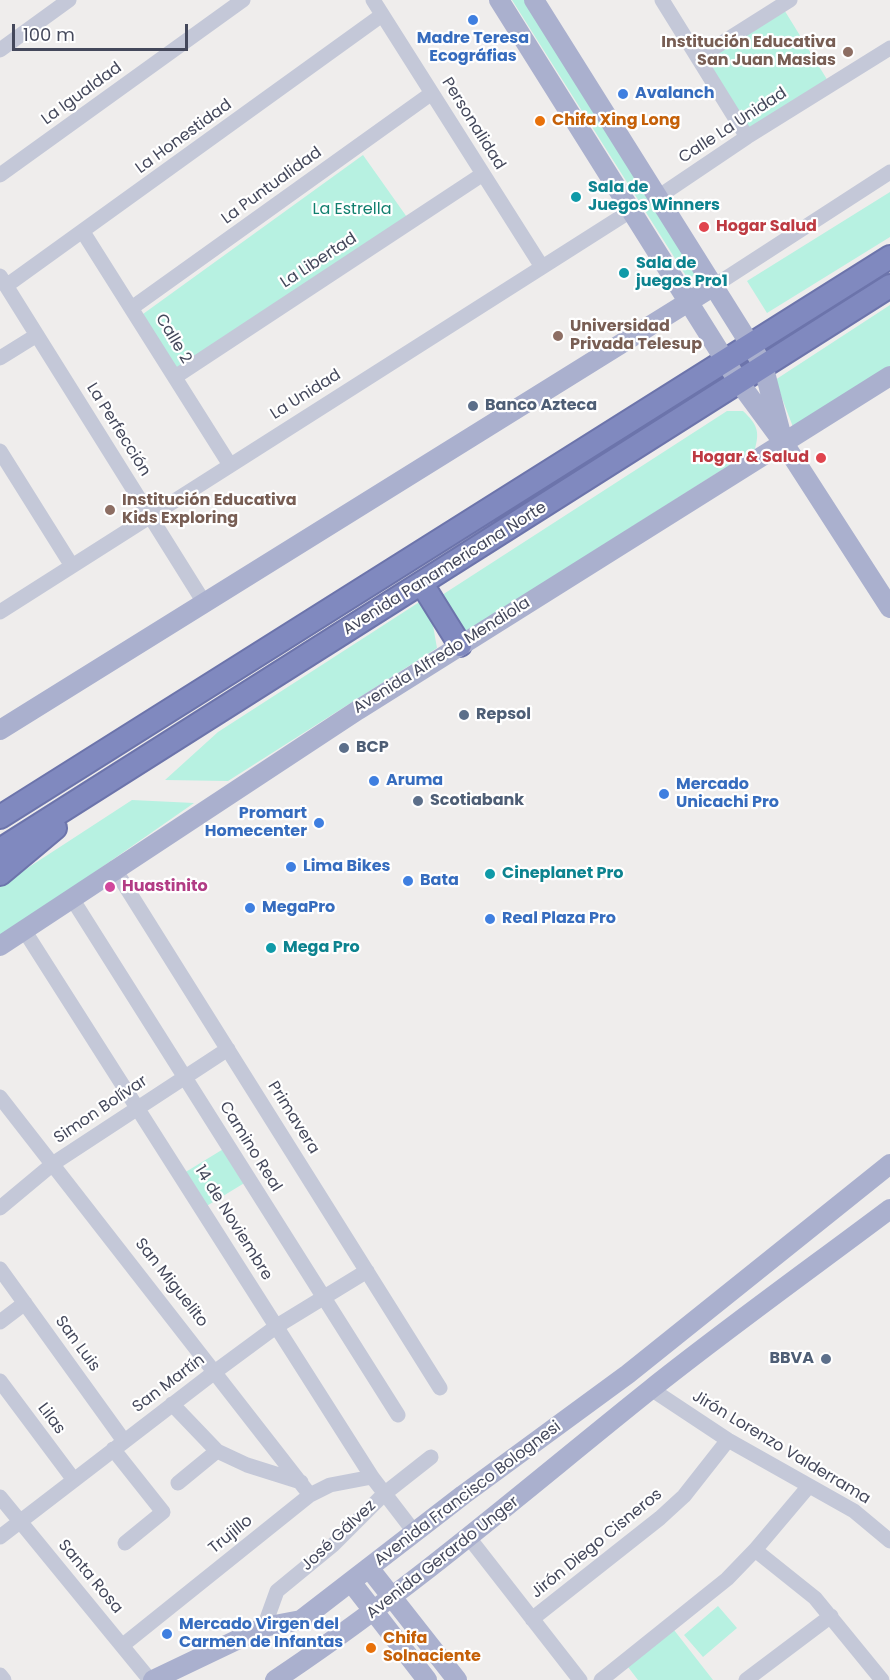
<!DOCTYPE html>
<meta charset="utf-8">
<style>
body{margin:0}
#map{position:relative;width:890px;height:1680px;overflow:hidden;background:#efedec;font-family:Poppins,sans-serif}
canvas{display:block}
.scale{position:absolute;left:12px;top:24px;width:176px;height:27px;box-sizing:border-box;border:3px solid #44485b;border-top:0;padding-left:8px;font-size:18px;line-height:21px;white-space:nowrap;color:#44485b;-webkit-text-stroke:4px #fff;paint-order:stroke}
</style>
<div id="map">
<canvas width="890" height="1680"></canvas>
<div class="scale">100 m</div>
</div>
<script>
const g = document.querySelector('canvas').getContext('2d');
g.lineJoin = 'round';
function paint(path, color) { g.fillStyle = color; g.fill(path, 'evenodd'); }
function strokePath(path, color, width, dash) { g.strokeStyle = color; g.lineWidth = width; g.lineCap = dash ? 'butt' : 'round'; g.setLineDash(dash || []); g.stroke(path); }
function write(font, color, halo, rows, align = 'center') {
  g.font = font + ' Poppins,sans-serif'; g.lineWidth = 4.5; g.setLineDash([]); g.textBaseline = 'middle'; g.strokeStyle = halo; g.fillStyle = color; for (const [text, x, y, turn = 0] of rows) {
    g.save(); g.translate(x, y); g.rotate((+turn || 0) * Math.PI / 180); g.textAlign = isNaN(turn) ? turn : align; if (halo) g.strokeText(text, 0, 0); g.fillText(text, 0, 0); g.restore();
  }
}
paint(new Path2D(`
 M512 0H526L698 273 688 279Z
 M783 8 828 81 748 131 704 59Z
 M363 155 409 220 176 368 143 314Z
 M890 192V237L767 313 747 281Z
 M890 305V366L793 427 775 380Z
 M727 411H743C757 424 760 431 755 449L464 633 442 595Z
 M421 601 432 620 437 648 228 781 165 780 218 732Z
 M132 800 194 803 0 938V886Z
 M225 1148 246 1182 205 1207 184 1173Z
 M718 1606 737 1628 703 1657 684 1635Z
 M674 1630 713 1680H638L628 1667Z`), '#b7f1e1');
const highway = new Path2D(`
 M422 584 460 645
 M0 817 890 257
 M0 850 890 286
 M0 874 55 828`);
strokePath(highway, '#6c74ab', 26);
strokePath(new Path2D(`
 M373 0 542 267
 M662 0 747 137
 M0 50 69 0
 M698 58 790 0
 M0 175 243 0
 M658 197 747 137 890 48
 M83 232 230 465
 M0 276 205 604
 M6 286 382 15
 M714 286 890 172
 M133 307 432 93
 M0 358 37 335
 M175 377 483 174
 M0 451 72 566
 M0 612 632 210
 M114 868 440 1388
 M71 897 398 1415
 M24 930 372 1477 415 1533
 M0 1097 310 1495
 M0 1208 54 1163 228 1049
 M0 1269 124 1441
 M0 1322 25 1303
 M0 1381 74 1480
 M651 1389 728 1440 854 1511 890 1541
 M172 1404 217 1451 247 1465 301 1482
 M113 1449 163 1512 125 1543
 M178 1483 217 1451
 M0 1497 150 1680
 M0 1537 216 1371 277 1326 367 1271
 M470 1539 580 1680
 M755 1550 815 1598 882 1680
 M532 1619 660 1518 684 1496 728 1440
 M264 1627 277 1591 333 1545 384 1494 431 1457
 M123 1645 310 1495 330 1485 372 1477
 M0 1675 4 1680
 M601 1680 727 1579 755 1550 809 1486
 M746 1680 831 1616`), '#c4c8d8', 15);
strokePath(new Path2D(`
 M499 0 738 381 783 442 890 608
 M534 0 763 365 780 430
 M0 730 714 286
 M0 946 358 710 890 376
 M369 1568 457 1680
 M351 1582 427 1680
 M153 1680 264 1627 301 1620 463 1495 628 1374 890 1164
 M275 1680C408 1592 527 1488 651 1389 729 1327 810 1269 890 1209`), '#aab0ce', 20);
strokePath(highway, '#8089bf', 22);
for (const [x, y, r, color] of [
 [473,20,6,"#3f7fe0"],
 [848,52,6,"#8d6e63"],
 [623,94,6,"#3f7fe0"],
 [540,121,6,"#e8710a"],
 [576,197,6,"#0f9aa8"],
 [704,227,6,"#e0444e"],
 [624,273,6,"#0f9aa8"],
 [558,336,6,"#8d6e63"],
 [473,406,6,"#5c6f8a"],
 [821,458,6,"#e0444e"],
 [110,510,6,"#8d6e63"],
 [464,715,6,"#5c6f8a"],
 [344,748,6,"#5c6f8a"],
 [374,781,6,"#3f7fe0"],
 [664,794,6,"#3f7fe0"],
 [418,801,6,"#5c6f8a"],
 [319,823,6,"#3f7fe0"],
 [291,867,6,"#3f7fe0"],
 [490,874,6,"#0f9aa8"],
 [408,881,6,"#3f7fe0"],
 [110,887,6,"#d1479c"],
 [250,908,6,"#3f7fe0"],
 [490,919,6,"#3f7fe0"],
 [271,948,6,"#0f9aa8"],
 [826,1359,6,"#5c6f8a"],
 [167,1634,6,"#3f7fe0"],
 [371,1648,6,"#e8710a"]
]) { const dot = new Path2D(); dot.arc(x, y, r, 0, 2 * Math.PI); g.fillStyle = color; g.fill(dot); strokePath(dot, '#fff', 2); }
write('bold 16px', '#366cbe', '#fff', [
 ["Madre Teresa",473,39,"center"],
 ["Ecográfias",473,57,"center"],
 ["Avalanch",635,94],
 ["Aruma",386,781],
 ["Mercado",676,785],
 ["Unicachi Pro",676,803],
 ["Promart",307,814,"right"],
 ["Homecenter",307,832,"right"],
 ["Lima Bikes",303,867],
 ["Bata",420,881],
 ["MegaPro",262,908],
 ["Real Plaza Pro",502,919],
 ["Mercado Virgen del",179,1625],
 ["Carmen de Infantas",179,1643]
], 'left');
write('bold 16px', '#785e54', '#fff', [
 ["Institución Educativa",836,43,"right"],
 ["San Juan Masias",836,61,"right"],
 ["Universidad",570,327],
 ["Privada Telesup",570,345],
 ["Institución Educativa",122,501],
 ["Kids Exploring",122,519]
], 'left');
write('16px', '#44485b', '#fff', [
 ["La Igualdad",82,94,-36],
 ["Personalidad",473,124,58],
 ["Calle La Unidad",733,126,-33],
 ["La Honestidad",184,137,-36],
 ["La Puntualidad",272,186,-36],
 ["La Libertad",319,261,-33],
 ["Calle 2",173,339,59],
 ["La Unidad",306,395,-32],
 ["La Perfección",118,430,58],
 ["Avenida Panamericana Norte",445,569,-32],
 ["Avenida Alfredo Mendiola",442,656,-32],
 ["Simon Bolívar",101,1110,-34],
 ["Primavera",293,1118,58],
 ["Camino Real",250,1147,58],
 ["14 de Noviembre",233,1223,58],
 ["San Miguelito",171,1283,52],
 ["San Luis",77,1344,54],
 ["San Martín",169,1384,-37],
 ["Lilas",51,1419,53],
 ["Jirón Lorenzo Valderrama",781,1448,31],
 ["Avenida Francisco Bolognesi",468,1494,-37],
 ["Trujillo",231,1535,-39],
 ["José Gálvez",339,1536,-43],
 ["Jirón Diego Cisneros",597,1544,-39],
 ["Avenida Gerardo Unger",443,1558,-38],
 ["Santa Rosa",90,1577,50]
]);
write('bold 16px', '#c56008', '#fff', [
 ["Chifa Xing Long",552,121],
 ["Chifa",383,1639],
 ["Solnaciente",383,1657]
], 'left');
write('bold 16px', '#0d838f', '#fff', [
 ["Sala de",588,188],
 ["Juegos Winners",588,206],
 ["Sala de",636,264],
 ["juegos Pro1",636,282],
 ["Cineplanet Pro",502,874],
 ["Mega Pro",283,948]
], 'left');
write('16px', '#117f6e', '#fff', [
 ["La Estrella",352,210]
]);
write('bold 16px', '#be3a42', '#fff', [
 ["Hogar Salud",716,227],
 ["Hogar & Salud",809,458,"right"]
], 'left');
write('bold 16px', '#4e5e75', '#fff', [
 ["Banco Azteca",485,406],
 ["Repsol",476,715],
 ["BCP",356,748],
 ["Scotiabank",430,801],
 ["BBVA",814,1359,"right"]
], 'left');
write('bold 16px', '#b23c85', '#fff', [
 ["Huastinito",122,887]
], 'left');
</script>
